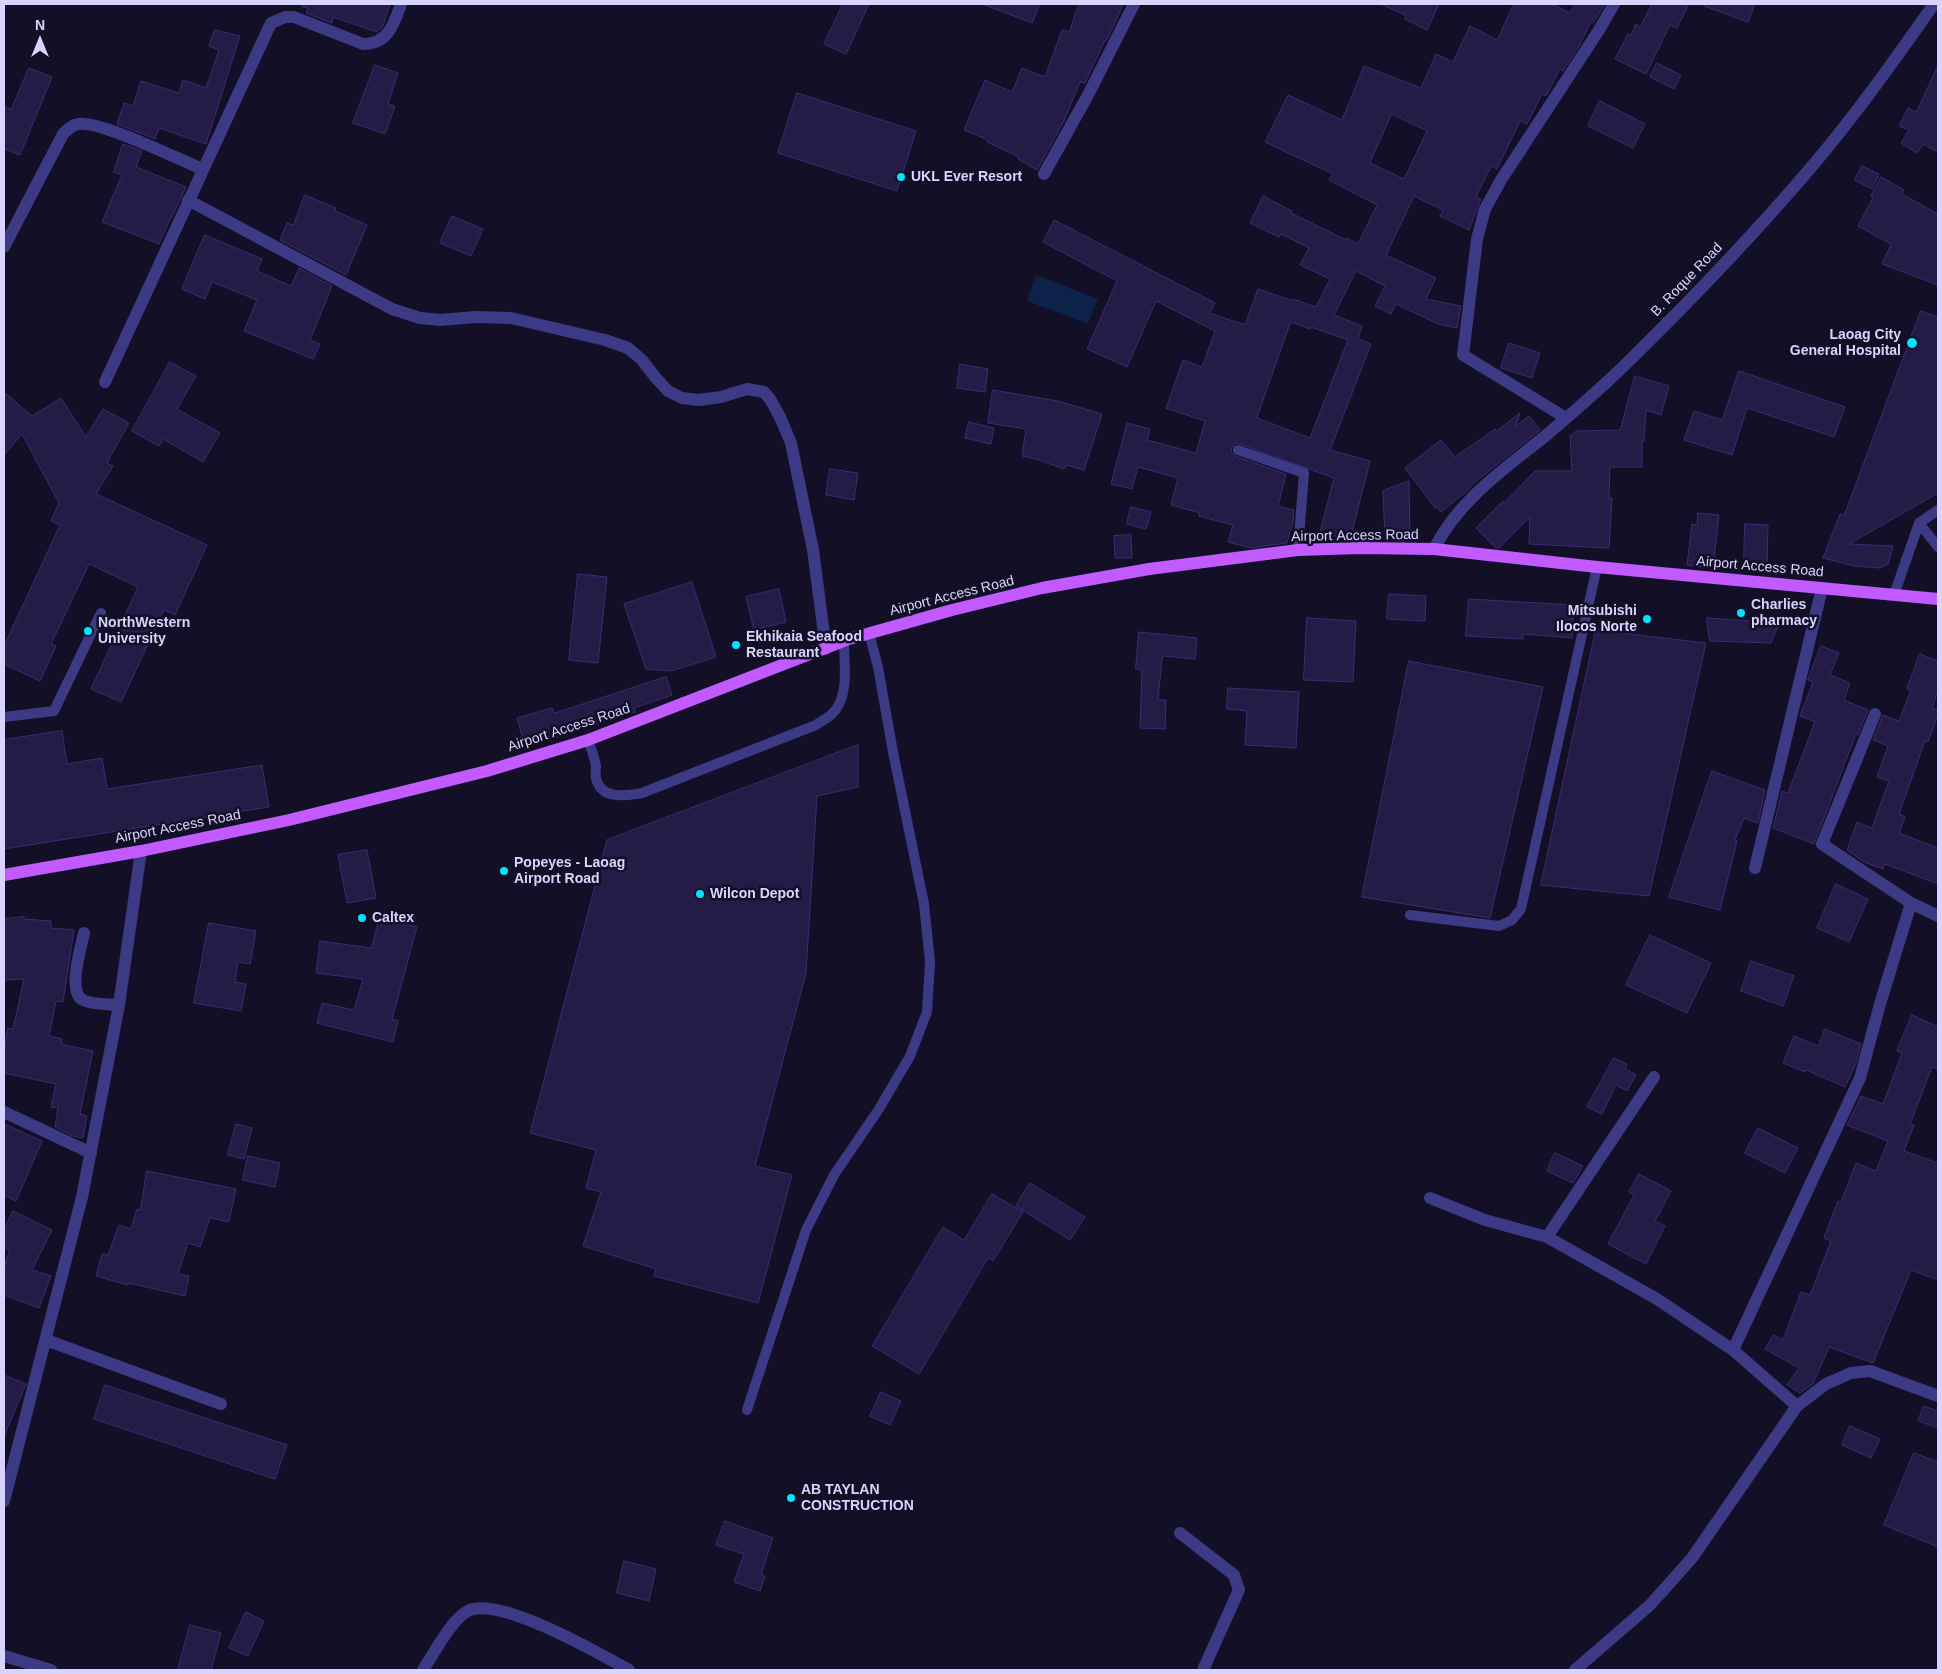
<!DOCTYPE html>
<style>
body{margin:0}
#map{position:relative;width:1942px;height:1674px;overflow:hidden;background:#130f26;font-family:Arial,sans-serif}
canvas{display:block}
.frame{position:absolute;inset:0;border:5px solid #d9d4ff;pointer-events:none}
.north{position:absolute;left:15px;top:15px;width:50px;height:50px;-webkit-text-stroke:4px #130f26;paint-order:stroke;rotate:0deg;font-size:14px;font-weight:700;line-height:20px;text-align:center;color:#d9d4ff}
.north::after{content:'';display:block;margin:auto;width:18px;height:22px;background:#d9d4ff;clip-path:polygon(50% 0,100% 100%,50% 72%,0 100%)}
</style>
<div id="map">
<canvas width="1942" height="1674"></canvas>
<div class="frame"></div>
<div class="north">N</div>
</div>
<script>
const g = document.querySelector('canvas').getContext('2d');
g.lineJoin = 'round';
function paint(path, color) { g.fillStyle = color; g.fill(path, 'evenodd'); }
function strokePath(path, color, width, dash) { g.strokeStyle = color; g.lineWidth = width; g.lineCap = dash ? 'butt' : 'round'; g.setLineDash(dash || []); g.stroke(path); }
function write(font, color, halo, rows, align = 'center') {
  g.font = font + ' Arial,sans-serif'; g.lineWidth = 5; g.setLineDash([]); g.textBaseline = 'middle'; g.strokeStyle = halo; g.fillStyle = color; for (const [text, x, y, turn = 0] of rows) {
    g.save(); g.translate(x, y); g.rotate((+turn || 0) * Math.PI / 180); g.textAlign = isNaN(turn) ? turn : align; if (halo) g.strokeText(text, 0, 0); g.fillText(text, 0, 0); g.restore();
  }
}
paint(new Path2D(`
 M1036 275 1098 299 1088 324 1027 301Z`), '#0c2248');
const building = new Path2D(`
 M303 4H390L383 26 377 32 333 17 332 23 306 13 308 8 303 7Z
 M843 4H869L846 54 824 44Z
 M986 4H1040L1032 23 985 5Z
 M1079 4H1123L1115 23 1106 41 1105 40 1085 83 1080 82 1064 121 1037 170 1018 159 1019 157 987 142 988 140 964 130 985 80 1012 92 1022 68 1045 77 1062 30 1069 32Z
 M1381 4H1439L1427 30 1405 19 1406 16Z
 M1514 4H1552L1570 13 1575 4H1605L1593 23 1591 22 1579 46 1563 71 1560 69 1546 96 1542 94 1527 124 1520 121 1497 169 1491 166 1476 197 1481 199 1469 230 1440 216 1443 210 1414 196 1386 255 1436 278 1426 299 1461 306 1457 328 1438 324 1396 304 1391 314 1375 306 1385 286 1356 271 1334 315 1362 326 1358 339 1371 344 1330 450 1370 461 1350 540 1320 532 1334 478 1240 444 1236 443 1232 447 1231 452 1235 456 1286 474 1278 506 1294 510 1293 522 1287 543 1251 548 1228 542 1233 525 1199 516 1200 513 1171 505 1178 478 1138 467 1132 489 1111 484 1127 423 1150 429 1147 440 1196 453 1205 421 1166 408 1183 360 1202 367 1215 331 1156 301 1127 367 1087 349 1117 281 1043 242 1054 220 1215 303 1209 313 1245 325 1258 289 1293 301V299L1316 307 1330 279 1300 265 1309 248 1281 234 1279 237 1250 223 1263 196 1292 211 1291 213 1346 240 1347 238 1358 244 1377 205 1329 180 1333 174 1265 142 1288 95 1342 120 1364 66 1421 88 1436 54 1453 62 1470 26 1497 40ZM1392 114 1427 131 1404 179 1370 163ZM1291 322 1310 329 1311 327 1348 340 1310 438 1257 418Z
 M1652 4H1689L1677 28 1670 25 1646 74 1615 59 1628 34 1631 35 1636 24 1640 27Z
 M1704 4H1755L1748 22 1704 6Z
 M215 30 240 36 206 144 159 128 155 139 117 124 124 103 133 106 141 81 179 93 183 80 206 88 219 50 209 46Z
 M1657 63 1681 75 1674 89 1650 77Z
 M375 65 398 73 388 104 395 106 385 134 353 123Z
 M1938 66V152L1923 144 1917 153 1901 143 1909 130 1899 126 1908 108 1916 112Z
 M29 68 52 77 20 155 4 149V106L11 109Z
 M797 93 916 131 897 191 778 153Z
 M1600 101 1645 124 1633 148 1588 126Z
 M123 144 142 151 136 167 186 187 172 217H171L159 244 102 222 122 175 114 172Z
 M1862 166 1879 174 1872 189 1855 180Z
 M1881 177 1904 190 1902 194 1938 214V285L1882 264 1891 244 1858 226 1873 198 1871 196Z
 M305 195 336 208 335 211 367 225 346 275 280 240 287 223 293 225Z
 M452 216 483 229 471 256 440 243Z
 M205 235 262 259 257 271 291 286 299 268 332 286 310 340 320 344 313 359 244 331 257 300 212 282 205 299 182 289Z
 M1921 311 1938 317V493L1849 544 1893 546 1888 564 1880 568 1854 566 1823 558 1840 514 1844 515Z
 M1509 343 1540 353 1532 378 1501 368Z
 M170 362 196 376 177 409 220 433 203 462 163 439 159 446 132 431Z
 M960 364 988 369 985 392 957 388Z
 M1739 371 1845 407 1834 437 1747 408 1732 455 1684 440 1694 411 1722 420Z
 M1635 376 1669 386 1661 415 1646 410 1644 441H1642V467H1610L1609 498H1612L1609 548 1529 544 1530 517 1499 548H1496L1476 528 1503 501 1504 503 1535 471H1572L1570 436 1576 431 1620 430Z
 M993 390 1058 401 1102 414 1084 470 1066 465 1064 469 1036 459 1022 456 1026 429 988 423Z
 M4 392 32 416 61 398 86 437 103 409 129 423 107 463 113 466 96 494 207 545 175 615 164 610 121 702 91 689 138 587 89 564 51 644 56 646 40 681 4 664V646L60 525 51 521 59 503 22 434 4 455Z
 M1520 413 1516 426 1529 416 1540 430 1474 483 1466 492 1441 512 1437 507 1435 508 1405 468 1441 440 1455 457 1495 429 1496 431Z
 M969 422 994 428 991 444 965 438Z
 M830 469 858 473 854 500 826 495Z
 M1409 481 1410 538 1385 539 1383 491Z
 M1131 507 1151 512 1146 529 1127 524Z
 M1698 513 1719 515 1713 568 1687 565 1692 524 1697 525Z
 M1745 524 1768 525 1767 568 1744 567Z
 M1131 535 1132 558H1115L1114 536Z
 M578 574 607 577 598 663 569 660Z
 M692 582 716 657 671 671 646 669 624 604Z
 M779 589 786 622 754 630 746 597Z
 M1389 594 1426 596 1425 621 1387 619Z
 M1469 599 1574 605 1572 638 1523 634V639L1466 636Z
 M1307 618 1356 621 1353 682 1304 680Z
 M1707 618 1779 623 1771 643 1710 641Z
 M1596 630 1706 643 1649 896 1541 885Z
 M1139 632 1197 638 1195 659 1163 656 1162 659 1158 700H1166L1165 729 1140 728 1142 670 1136 669Z
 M1821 646 1839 653 1830 675 1850 683 1844 700 1868 710 1858 735 1856 734 1814 844 1773 828 1782 791 1788 793 1815 722 1800 716 1813 682 1808 680Z
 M1920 654 1938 661V691L1932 708 1938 710V715L1928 742 1925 741 1899 814 1905 817 1899 833 1938 848V884L1885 864 1883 869 1864 862 1847 850 1857 822 1872 828 1889 781 1877 777 1888 746 1873 740 1883 715 1899 721 1911 690 1907 689Z
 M1409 661 1543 687 1490 918 1362 897Z
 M666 677 672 695 634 708 635 712 525 747 517 718 552 708 554 713Z
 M1228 688 1299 692 1296 748 1245 745 1247 711 1227 709Z
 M62 731 67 764 102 758 107 789 262 765 269 807 4 849V740Z
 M858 745V787L817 796 806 973 755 1166 792 1175 758 1303 654 1276 656 1269 583 1246 601 1192 586 1188 596 1150 530 1133 607 840Z
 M1712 771 1765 790 1758 823 1744 818 1735 840 1737 841 1720 910 1669 897Z
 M367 850 376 898 347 903 338 855Z
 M1836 884 1868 899 1849 942 1817 928Z
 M24 917V919L51 921V928L74 930 63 1002 56 1001 49 1036 62 1039 61 1044 93 1051 80 1114 87 1116 83 1138 73 1136 55 1127 58 1108 51 1107 56 1084 4 1073V1050L8 1028 13 1029 24 979 4 980V919Z
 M380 917 417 927 392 1019 398 1021 393 1042 317 1023 322 1003 354 1010 363 979 316 973 320 941 371 948Z
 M209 923 256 931 250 964 238 962 235 982 246 984 241 1011 194 1003Z
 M1650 935 1711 963 1687 1013 1626 985Z
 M1751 961 1794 976 1783 1006 1741 991Z
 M1912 1015 1938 1027V1069L1932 1067 1910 1124 1914 1125 1904 1151 1938 1163V1280L1911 1270 1873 1363 1829 1347 1813 1384 1800 1393 1787 1385 1799 1368 1765 1349 1773 1335 1783 1340 1801 1292 1810 1295 1831 1241 1824 1238 1838 1201 1841 1202 1856 1163 1876 1171 1888 1141 1847 1125 1861 1096 1883 1104 1902 1053 1897 1051Z
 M1825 1029 1861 1044 1856 1063 1845 1087 1806 1070 1805 1072 1783 1063 1794 1036 1818 1046Z
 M1614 1058 1627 1064 1625 1069 1636 1075 1627 1091 1616 1085 1602 1114 1587 1107Z
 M4 1124 42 1141 16 1201 4 1195Z
 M236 1124 252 1128 244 1159 228 1155Z
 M1758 1128 1798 1148 1785 1173 1745 1153Z
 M1555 1153 1583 1166 1573 1183 1547 1171Z
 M248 1156 280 1163 275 1187 243 1180Z
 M147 1171 236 1189 229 1222 210 1218 200 1247 188 1243 178 1274 189 1276 185 1296 129 1283 128 1285 96 1276 102 1254 108 1255 119 1225 131 1229 137 1209 140 1210Z
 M1639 1174 1671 1191 1655 1221 1665 1226 1646 1264 1608 1244 1634 1195 1629 1192Z
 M1030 1183 1085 1217 1070 1240 1016 1206Z
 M992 1194 1023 1212 993 1261 988 1258 919 1374 872 1346 943 1227 964 1240Z
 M13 1211 52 1230 32 1270 51 1276 39 1308 4 1295V1268L10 1250 4 1247V1231Z
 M4 1375 26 1384 4 1436Z
 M105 1385 287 1445 275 1479 94 1419Z
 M881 1392 901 1401 890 1425 870 1416Z
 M1924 1406 1938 1411V1428L1918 1421Z
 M1850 1426 1880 1439 1871 1458 1842 1445Z
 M1914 1453 1938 1462V1547L1884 1525Z
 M725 1521 773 1538 761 1574 765 1576 760 1591 734 1582 744 1554 716 1545Z
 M624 1561 656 1569 649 1601 617 1593Z
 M246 1612 264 1621 248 1656 229 1648Z
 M190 1625 221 1633 211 1670H178Z`);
paint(building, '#241b47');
strokePath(building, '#3b2d73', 1);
strokePath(new Path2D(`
 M1238 450 1304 473 1298 550
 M1919 523 1938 547
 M1894 595 1919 523 1938 510
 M4 717 54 711 101 613
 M588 740C591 749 595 758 596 766 596 770 595 774 596 778 601 800 625 796 642 793L816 725C821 721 828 718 832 714 850 697 844 663 844 641
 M1410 915 1499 926 1512 920 1521 909 1597 567
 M747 1410 806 1230 834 1175 879 1109 910 1056 927 1012 930 962 924 904 893 752 878 667 869 633`), '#3d3a85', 10);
strokePath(new Path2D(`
 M1044 174 1088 95 1134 4
 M188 200 392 309 420 318 441 320 475 317 511 318 605 340 628 348 641 359 656 378 668 391 682 398 699 400 721 397 747 389 764 392 770 399 780 417 791 443 813 550 826 649
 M4 247 63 134C68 129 72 125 79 124 101 121 178 159 202 169
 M105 382 271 23 285 17H294L363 44C388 44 394 24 401 4
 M1566 418 1463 355 1477 239 1485 209 1501 180 1599 30 1614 4
 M1875 714 1822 844 1911 903
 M1755 868 1822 588
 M84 933C81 947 67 992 83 1000 93 1005 108 1004 119 1005
 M4 1112 91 1153
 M1430 1198 1485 1220 1547 1237 1657 1299 1733 1350
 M1547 1237 1654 1077
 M46 1340 221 1404
 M1797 1406 1733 1350 1860 1078 1880 1004 1911 903 1938 916
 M4 1501 82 1197 119 1005 141 851
 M1180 1533 1234 1575 1239 1590 1203 1670
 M4 1656 51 1670
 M423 1670C433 1655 453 1616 470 1610 503 1598 598 1653 629 1670
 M1575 1670 1650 1605 1692 1558 1797 1406 1826 1384 1851 1373 1870 1371 1938 1396`), '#3d3a85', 12);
strokePath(new Path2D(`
 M1434 549C1458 501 1503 470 1544 437 1575 411 1605 385 1634 356 1696 295 1757 231 1814 164 1857 113 1896 58 1934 4`), '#3d3a85', 12);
strokePath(new Path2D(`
 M4 875 141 851 289 820 487 771 588 740 849 639 952 610 1042 588 1149 569 1298 550 1360 548 1434 549 1597 567 1938 599`), '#c25bff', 12);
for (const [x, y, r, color] of [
 [901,177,5,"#00e5ff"],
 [1912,343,6,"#00e5ff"],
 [1741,613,5,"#00e5ff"],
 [1647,619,5,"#00e5ff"],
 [88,631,5,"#00e5ff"],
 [736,645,5,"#00e5ff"],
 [504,871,5,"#00e5ff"],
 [700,894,5,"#00e5ff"],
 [362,918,5,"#00e5ff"],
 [791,1498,5,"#00e5ff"]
]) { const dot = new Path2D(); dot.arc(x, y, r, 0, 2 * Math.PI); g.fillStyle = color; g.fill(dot); strokePath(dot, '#130f26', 2); }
write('bold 14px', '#d9d4ff', '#130f26', [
 ["UKL Ever Resort",911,177],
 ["Laoag City",1901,335,"right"],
 ["General Hospital",1901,351,"right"],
 ["Charlies",1751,605],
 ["pharmacy",1751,621],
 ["Mitsubishi",1637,611,"right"],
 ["Ilocos Norte",1637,627,"right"],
 ["NorthWestern",98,623],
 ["University",98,639],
 ["Ekhikaia Seafood",746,637],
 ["Restaurant",746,653],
 ["Popeyes - Laoag",514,863],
 ["Airport Road",514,879],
 ["Wilcon Depot",710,894],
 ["Caltex",372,918],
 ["AB TAYLAN",801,1490],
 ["CONSTRUCTION",801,1506]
], 'left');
write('14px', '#d9d4ff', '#130f26', [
 ["B. Roque Road",1687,280,-46],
 ["Airport Access Road",1355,536,-1],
 ["Airport Access Road",1760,567,5],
 ["Airport Access Road",952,596,-14],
 ["Airport Access Road",569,728,-18],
 ["Airport Access Road",178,827,-11]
]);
</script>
